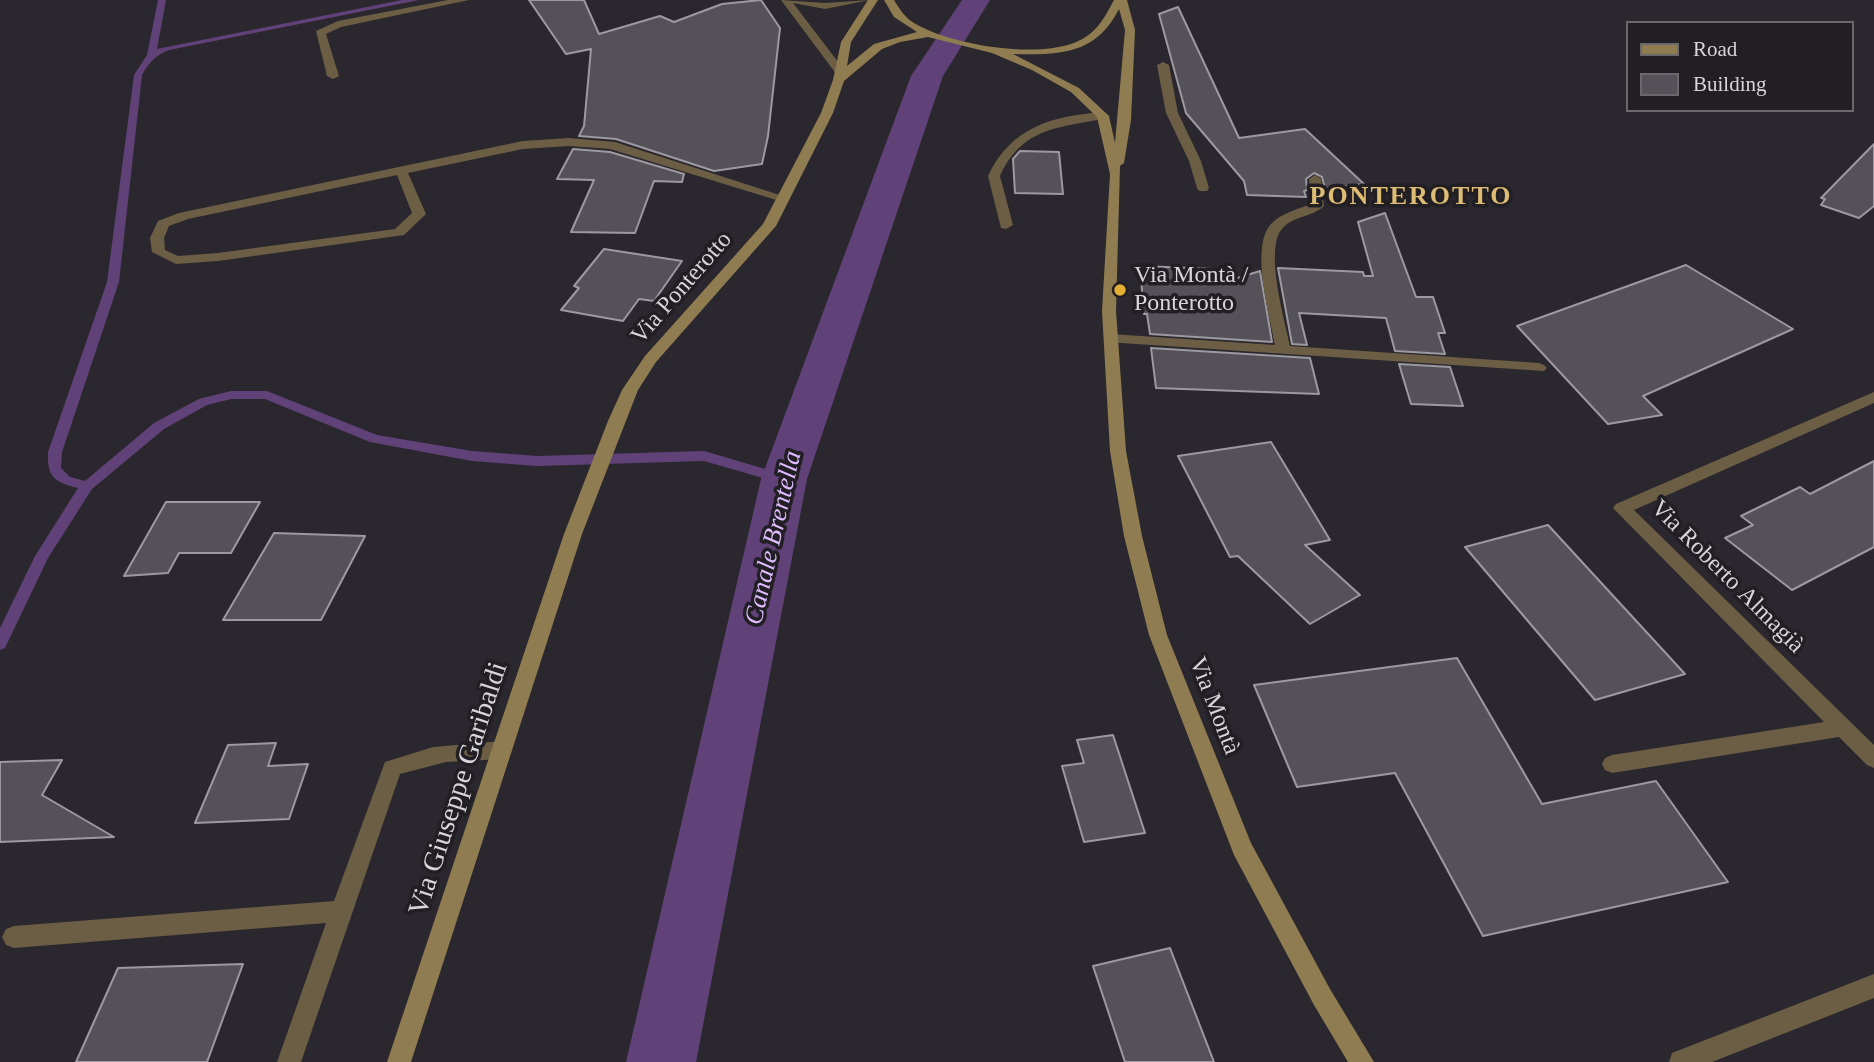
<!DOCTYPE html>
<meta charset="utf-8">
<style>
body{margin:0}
#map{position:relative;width:1874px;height:1062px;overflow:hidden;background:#2b272e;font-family:"Times New Roman",serif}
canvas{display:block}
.legend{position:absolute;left:1626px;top:21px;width:228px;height:91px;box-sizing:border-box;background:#211e24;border:2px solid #6a676d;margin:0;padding:9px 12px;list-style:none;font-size:21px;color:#d8d5da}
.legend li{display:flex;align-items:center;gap:14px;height:35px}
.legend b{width:35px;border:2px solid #6a676d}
</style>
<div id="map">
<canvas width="1874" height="1062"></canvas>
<ul class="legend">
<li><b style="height:9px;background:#907c51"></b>Road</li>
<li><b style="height:19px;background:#555159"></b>Building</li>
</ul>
</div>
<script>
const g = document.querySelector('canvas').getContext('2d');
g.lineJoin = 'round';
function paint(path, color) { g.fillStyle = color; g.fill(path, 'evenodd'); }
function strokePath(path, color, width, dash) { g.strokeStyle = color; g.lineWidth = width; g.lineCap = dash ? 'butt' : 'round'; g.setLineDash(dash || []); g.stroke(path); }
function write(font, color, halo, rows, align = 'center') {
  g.font = font + ' "Times New Roman",serif'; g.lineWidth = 7; g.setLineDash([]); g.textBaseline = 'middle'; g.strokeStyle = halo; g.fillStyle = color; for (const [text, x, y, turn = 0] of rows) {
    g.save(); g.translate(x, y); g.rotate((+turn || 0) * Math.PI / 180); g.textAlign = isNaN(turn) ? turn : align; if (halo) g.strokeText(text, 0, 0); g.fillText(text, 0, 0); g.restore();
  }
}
paint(new Path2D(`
 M158 0H166L157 49 402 0H419L169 50C156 55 149 62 142 75L119 282 62 452 61 468 70 477 85 481 154 423 199 399 231 391H267L377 435 472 451 537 456 704 451 789 476 791 479 789 482 784 484 704 461 537 466 472 461 370 442 265 399H231L207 405 164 429 92 489 48 558 5 648 0 650V628L35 556 78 488C55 482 47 478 48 452L107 282 134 75 147 55Z`), '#604279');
paint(new Path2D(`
 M962 0H990L943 76 807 479 696 1062H626L761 479 911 76Z`), '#604279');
const building = new Path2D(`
 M529 0H584L599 34 660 16 674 22 722 4 761 0 780 28 768 136 762 164 714 171 616 139 579 136 584 126 591 49 566 54Z
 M1178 7 1239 138 1305 129 1364 184 1325 189 1322 177 1314 173 1306 179 1307 190 1304 191 1306 197 1247 195 1244 181 1186 113 1159 14Z
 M1874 144V206L1859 218 1821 205 1825 199 1821 198Z
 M573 149 610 152 684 174 682 182 654 181 635 233 571 232 594 180 557 179Z
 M1020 151 1059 152 1063 194 1015 193 1013 159Z
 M1385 213 1416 297H1433L1445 333H1438L1445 354 1395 351 1386 318 1299 313 1307 345 1292 344 1278 268 1363 272 1364 276H1373L1358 222Z
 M604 249 682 261 654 301 639 299 623 321 561 310 579 288 574 286Z
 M1686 265 1793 329 1643 396 1662 415 1608 424 1517 326Z
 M1140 266 1216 269 1218 284 1260 271 1272 342 1150 334 1147 314H1144Z
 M1151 348 1310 358 1319 394 1156 388Z
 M1399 364 1450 367 1463 406 1411 404Z
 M1271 442 1330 540 1305 545 1360 595 1310 624 1238 556 1230 557 1178 456Z
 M1874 461V547L1792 590 1725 538 1753 525 1741 516 1800 487 1810 494Z
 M166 502H260L231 553H179L168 573 124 576Z
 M1548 525 1685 674 1595 700 1465 547Z
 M274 533 365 536 321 620H223Z
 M1457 658 1542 804 1656 781 1728 882 1483 936 1395 773 1297 787 1254 685Z
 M1113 735 1145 833 1084 842 1062 766 1084 763 1077 740Z
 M276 743 268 766 308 764 289 819 195 823 228 745Z
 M62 760 42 795 114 837 0 842V762Z
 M1170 948 1214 1062H1125L1093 966Z
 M243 964 207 1062H76L118 968Z`);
paint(building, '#555159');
strokePath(building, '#9d99a1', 2);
paint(new Path2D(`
 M448 0H469L341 27 326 34 339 76 333 79 327 76 316 31 338 21Z
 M1163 62 1169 65 1178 113 1201 161 1209 188 1207 191H1199L1197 188 1189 161 1166 113 1157 65Z
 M1103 112 1109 116 1107 118C1060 128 1023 126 1000 176L1013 225 1006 229 1001 228 988 176C1011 127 1052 116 1103 112Z
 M569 138 615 142 789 198 783 202 610 149 569 146 523 149 408 173 426 214 404 235 218 261 176 264 152 252 150 238 158 221 179 213 523 141ZM397 175 412 213 395 229 218 253 178 256 165 250 164 238 169 226 188 219Z
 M1315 175 1321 179 1324 206C1313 217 1292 216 1282 229 1264 249 1285 321 1290 346L1539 363 1544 365 1547 368 1544 371 1106 342 1104 339 1111 334 1275 345C1270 317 1249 245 1272 223 1282 213 1298 209 1311 204L1309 179Z
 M502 741 509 744 512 750 509 756 502 759 446 762 400 774 301 1062H277L326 923 14 948 6 945 2 937 6 929 14 926 334 901 385 762 433 747Z`), '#6b5e44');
paint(new Path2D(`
 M781 0 825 3 870 0 825 9 793 3 845 71V75H837Z
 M1874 392V403L1634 510 1874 745V768L1867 765 1839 737 1612 773 1605 770 1602 764 1605 758 1612 755 1824 722 1613 508 1616 504Z
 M1874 974V998L1712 1062H1669L1672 1053Z`), '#6b5e44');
paint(new Path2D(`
 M868 0H878L851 42 847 66 874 44 917 32 894 17 884 0H894C899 8 903 15 911 21 946 45 1047 62 1084 38 1099 29 1106 15 1114 0H1127L1135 30 1131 120 1124 163 1120 166 1116 311 1126 451 1142 536 1167 635 1251 843 1330 989 1374 1062H1348L1314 1005 1234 855 1149 635 1124 536 1110 451 1102 311 1110 174 1097 117 1071 92 1032 70 992 53 928 37 900 42 882 49 844 81 833 113 776 226 656 362 638 390 582 534 411 1062H387L564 534 608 421 622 390 645 356 763 224 821 113 833 80 841 42ZM1119 9 1125 30 1115 143 1109 116 1079 88 1013 54C1059 55 1096 55 1119 9Z`), '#907c51');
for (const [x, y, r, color] of [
 [1120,290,7,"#e1af34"]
]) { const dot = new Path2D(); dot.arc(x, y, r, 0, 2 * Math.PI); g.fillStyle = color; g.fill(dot); strokePath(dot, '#211e24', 2.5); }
write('24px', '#d8d5da', '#211e24', [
 ["Via Montà /",1134,276],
 ["Ponterotto",1134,304]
], 'left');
write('24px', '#d8d5da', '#211e24', [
 ["Via Ponterotto",682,288,-49],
 ["Via Roberto Almagià",1727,577,45],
 ["Via Montà",1214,706,69]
]);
g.letterSpacing = '2px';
write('bold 26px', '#debc73', '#211e24', [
 ["PONTEROTTO",1411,197]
]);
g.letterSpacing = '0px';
write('italic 26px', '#debafe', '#211e24', [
 ["Canale Brentella",774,538,-77]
]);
write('28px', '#d8d5da', '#211e24', [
 ["Via Giuseppe Garibaldi",459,789,-72]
]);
</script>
